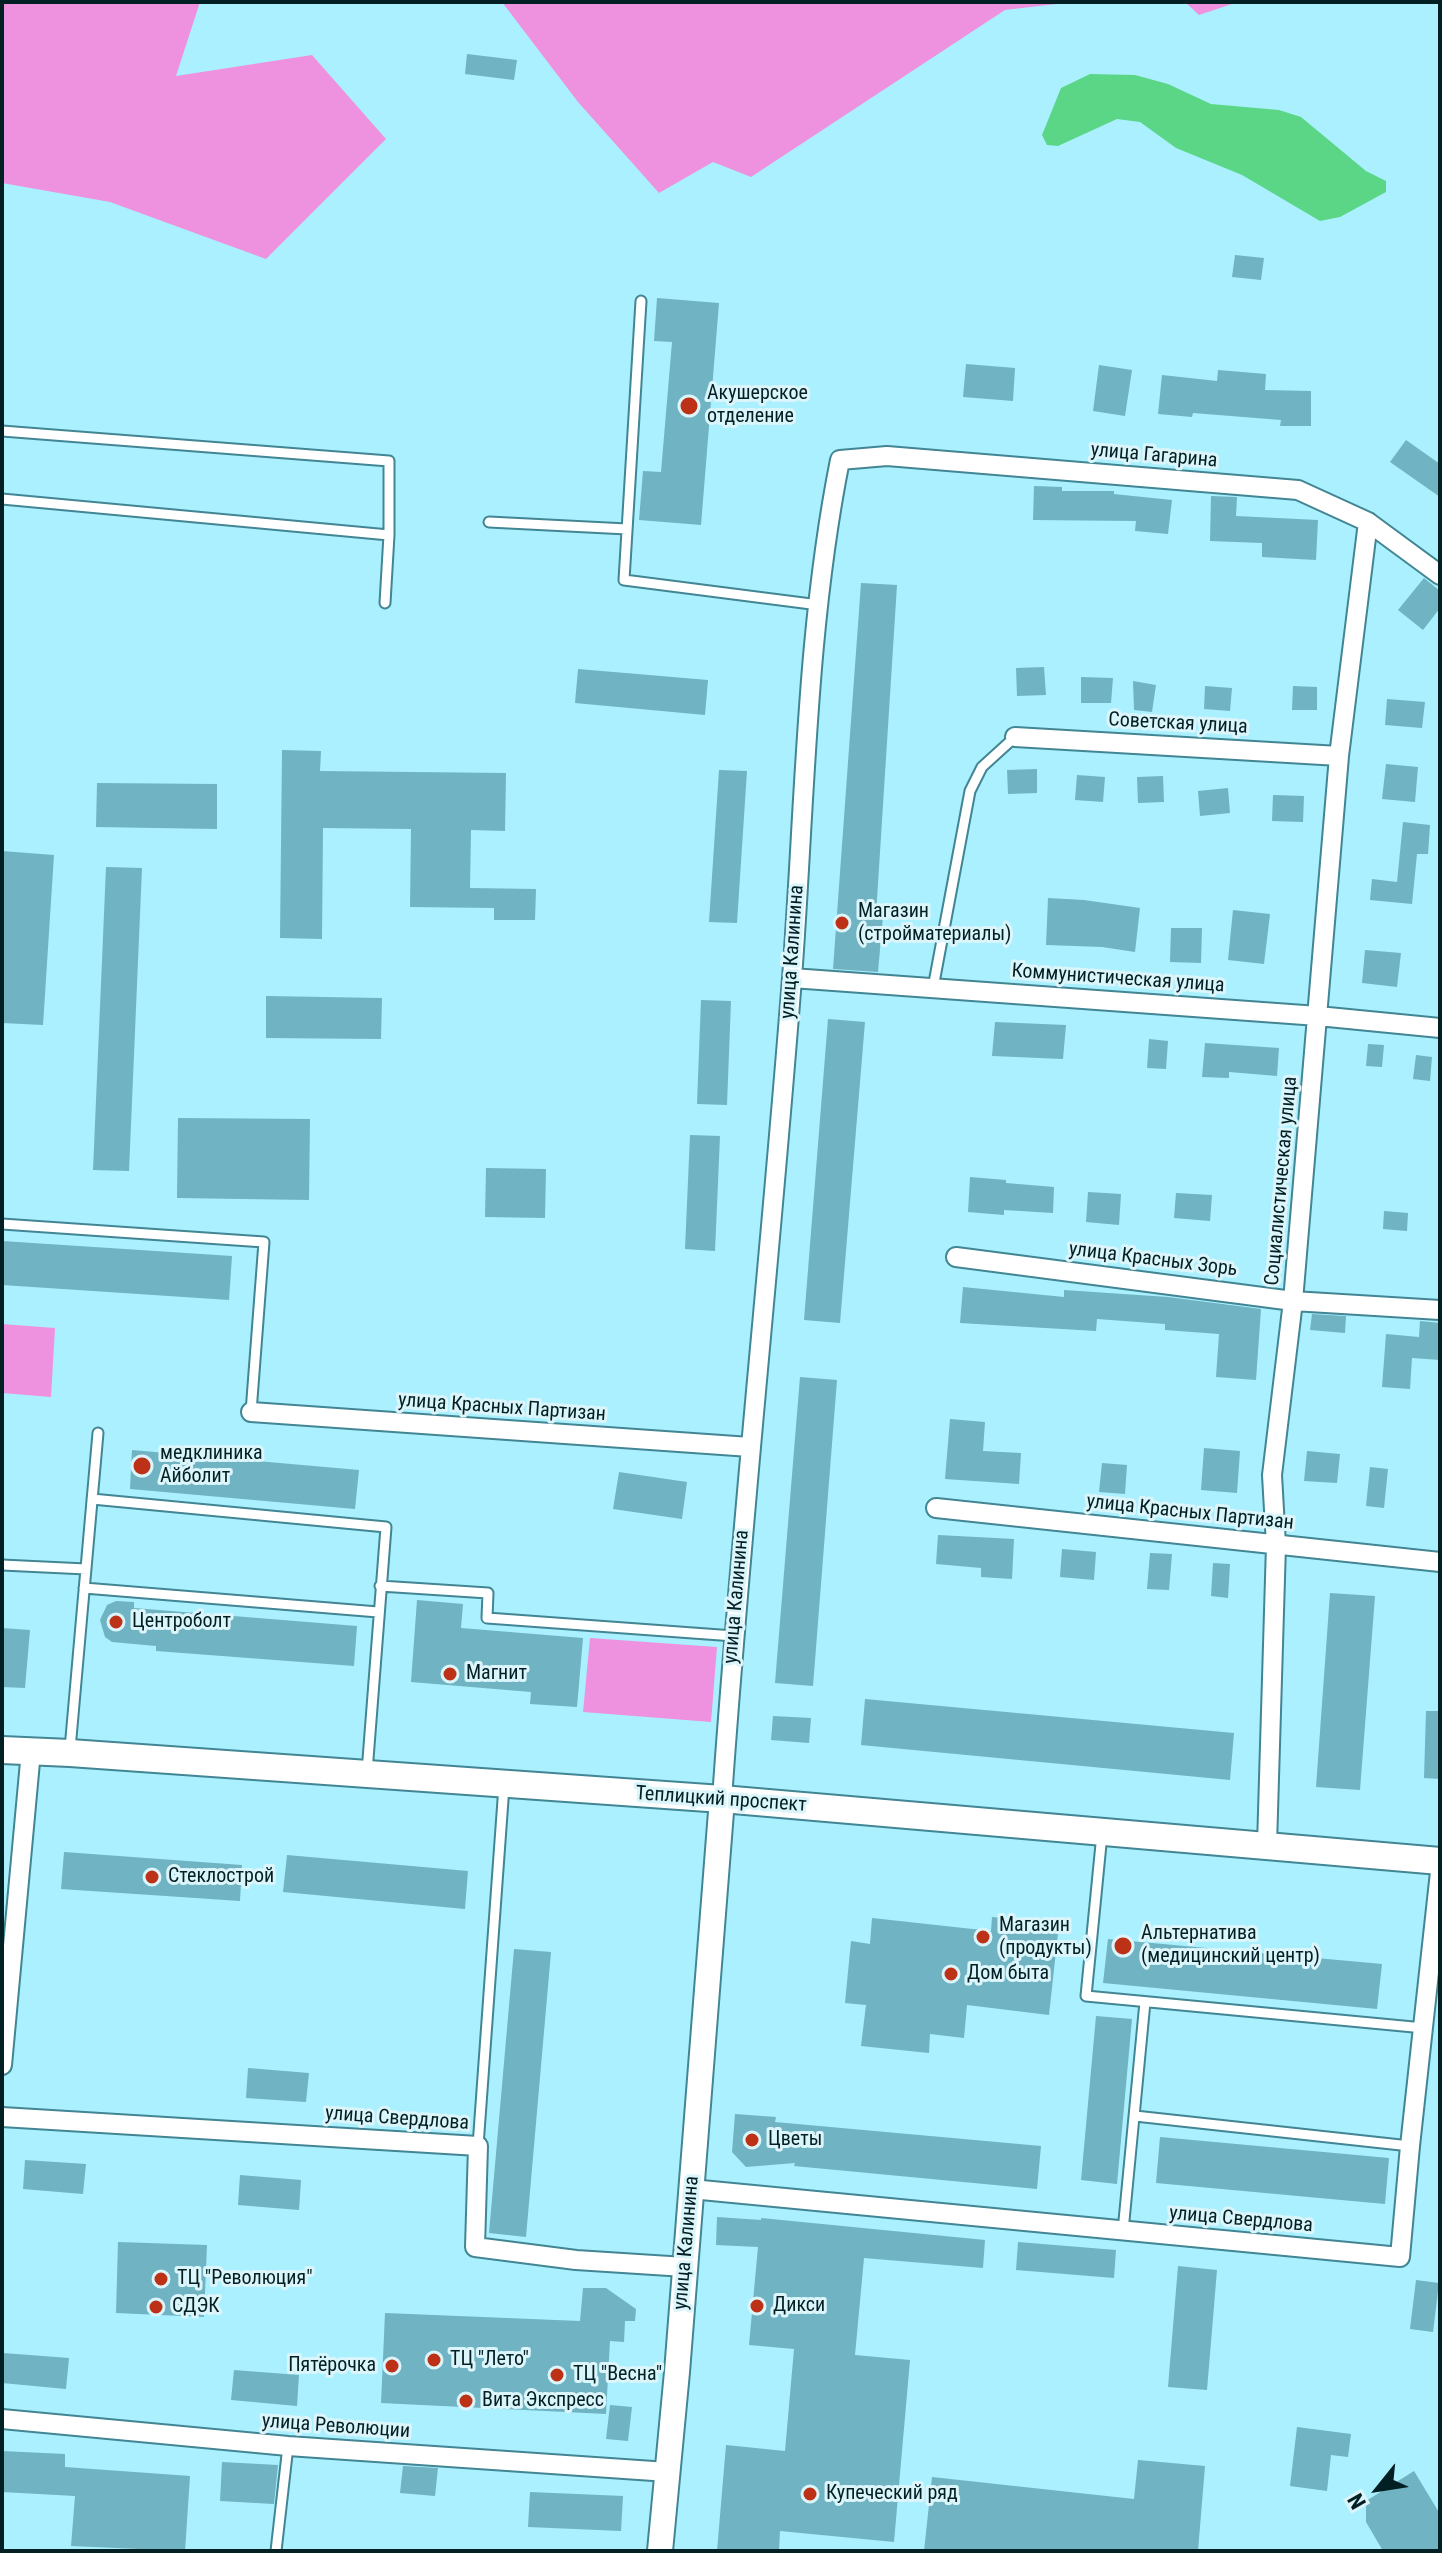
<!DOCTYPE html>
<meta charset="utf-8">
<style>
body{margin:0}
#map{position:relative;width:1442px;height:2553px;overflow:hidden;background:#abf0ff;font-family:"Roboto Condensed",sans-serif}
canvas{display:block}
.frame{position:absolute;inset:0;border:4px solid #021f24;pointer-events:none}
.north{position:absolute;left:1338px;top:2449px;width:80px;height:80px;-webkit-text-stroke:6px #dbf5fb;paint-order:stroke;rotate:240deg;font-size:22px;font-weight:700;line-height:32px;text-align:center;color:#021f24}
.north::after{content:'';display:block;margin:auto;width:28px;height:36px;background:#021f24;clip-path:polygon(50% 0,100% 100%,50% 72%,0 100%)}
</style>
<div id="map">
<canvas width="1442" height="2553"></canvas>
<div class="frame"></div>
<div class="north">N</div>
</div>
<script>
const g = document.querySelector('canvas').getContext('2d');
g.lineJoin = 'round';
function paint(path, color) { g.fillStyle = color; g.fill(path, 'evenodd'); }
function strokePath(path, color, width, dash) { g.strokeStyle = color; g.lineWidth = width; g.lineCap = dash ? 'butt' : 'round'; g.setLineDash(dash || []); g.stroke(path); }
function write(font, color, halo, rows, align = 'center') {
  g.font = font + ' "Roboto Condensed",sans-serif'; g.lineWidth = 6; g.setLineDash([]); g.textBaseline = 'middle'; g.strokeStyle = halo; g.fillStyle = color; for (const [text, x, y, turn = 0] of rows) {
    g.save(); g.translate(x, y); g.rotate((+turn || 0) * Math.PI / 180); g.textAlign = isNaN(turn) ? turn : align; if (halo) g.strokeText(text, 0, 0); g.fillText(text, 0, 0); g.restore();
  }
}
paint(new Path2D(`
 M2 2H200L176 76 312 55 386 139 266 259 110 202 2 183Z
 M502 2H1074L1005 10 751 177 713 162 659 193 578 102Z
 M1185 2H1238L1199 15Z
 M2 1324 55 1328 51 1397 2 1393Z
 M590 1638 717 1647 711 1722 583 1712Z`), '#ee92df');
paint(new Path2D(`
 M1090 74 1135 75 1168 84 1211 104 1279 110 1301 117 1366 171 1386 181V192L1340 217 1320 221 1242 175 1176 148 1140 122 1117 119 1058 146 1047 145 1042 135 1061 88Z`), '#5bd687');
paint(new Path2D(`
 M467 54 517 60 514 80 465 74Z
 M1235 255 1264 258 1261 280 1232 277Z
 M657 298 719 303 701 525 639 520 643 471 661 472 672 342 654 341Z
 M966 364 1015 368 1013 401 963 397Z
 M1099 365 1132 370 1125 416 1093 411Z
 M1218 370 1266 374 1265 390 1311 391V426H1280L1281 420 1193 413 1192 417 1158 414 1162 375 1217 381Z
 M1406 440 1440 464V497L1390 462Z
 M1034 486 1062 487V491H1114V494L1172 500 1168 534 1135 531 1136 521 1033 520Z
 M1211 496 1237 497 1236 516 1318 520 1316 560 1262 557V543L1210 541Z
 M1424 578 1440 591V608L1423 630 1398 610Z
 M861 583 897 585 876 915 883 916 878 972 833 969Z
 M1044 667 1046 695 1017 696 1016 668Z
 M578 669 708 680 705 715 575 703Z
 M1081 677 1113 678 1111 703H1081Z
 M1133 681 1156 685 1152 712 1134 710Z
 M1205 686 1232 688 1230 711 1204 709Z
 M1293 686 1317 687V710H1292Z
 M1387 699 1425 702 1422 728 1385 725Z
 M282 750 321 751 320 771 506 773 505 831 471 830 470 888 536 889 535 920H494V908L410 907 411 829 323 828 322 939 280 938Z
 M1386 764 1418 767 1415 802 1382 799Z
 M1037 769V793L1008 794 1007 770Z
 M719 770 747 771 737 923 709 922Z
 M1077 775 1105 777 1103 802 1075 800Z
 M1163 776 1164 802 1138 803 1137 777Z
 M97 783 217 784V829L96 827Z
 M1228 788 1230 813 1200 816 1198 791Z
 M1273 795 1304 796 1303 822 1272 821Z
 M1403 822 1430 825 1428 854H1417L1412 904 1370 900 1372 879 1397 882Z
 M2 851 54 855 43 1025 2 1023Z
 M106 867 142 868 129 1171 93 1170Z
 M1048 898 1084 900 1140 908 1135 952 1102 947 1046 945Z
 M1233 910 1270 914 1264 964 1228 960Z
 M1171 928H1202L1201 963 1170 962Z
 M1365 950 1401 953 1397 987 1362 983Z
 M266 996 382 998 381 1039 266 1038Z
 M701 1000 731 1001 727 1105 697 1104Z
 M828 1019 865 1022 840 1323 804 1320Z
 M995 1022 1066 1025 1063 1059 992 1056Z
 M1149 1039 1168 1041 1166 1069 1147 1068Z
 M1205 1043 1279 1048 1277 1076 1229 1072V1078L1202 1077Z
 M1368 1044 1384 1045 1382 1067 1366 1066Z
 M1416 1055 1432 1057 1430 1081 1413 1079Z
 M178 1118 310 1119 309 1200 177 1198Z
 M690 1135 720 1136 715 1251 685 1249Z
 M486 1168 546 1169 545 1218 485 1217Z
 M970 1177 1006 1180V1183L1054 1187 1053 1213 1004 1210V1215L968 1212Z
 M1088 1192 1121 1194 1119 1225 1086 1222Z
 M1176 1193 1212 1195 1210 1221 1174 1218Z
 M1384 1211 1408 1213 1407 1231 1383 1229Z
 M2 1241 232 1256 229 1300 2 1285Z
 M963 1287 1064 1297V1290L1168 1297 1261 1309 1256 1380 1216 1377 1219 1334 1165 1330V1324L1097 1319 1096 1331 960 1323Z
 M1312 1314 1346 1316 1345 1333 1310 1330Z
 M1420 1321 1440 1323V1360L1412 1358 1410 1389 1382 1387 1386 1334 1419 1337Z
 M800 1377 837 1380 813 1686 775 1683Z
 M950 1419 985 1422 983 1451 1021 1453 1019 1484 945 1479Z
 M1204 1448 1240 1451 1237 1493 1201 1490Z
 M132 1450 359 1470 355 1509 130 1489Z
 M1307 1451 1340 1454 1337 1483 1304 1481Z
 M1102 1463 1127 1465 1125 1494 1099 1492Z
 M1370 1467 1388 1469 1384 1508 1366 1506Z
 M619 1472 687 1482 682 1519 613 1509Z
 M938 1535 1014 1539 1012 1579 981 1577V1568L936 1564Z
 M1062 1549 1096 1552 1094 1580 1060 1577Z
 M1150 1553 1172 1554 1169 1590 1147 1589Z
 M1213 1563 1230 1564 1228 1598 1211 1596Z
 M1330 1593 1375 1596 1360 1790 1316 1787Z
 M417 1600 463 1604 461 1628 583 1638 577 1707 530 1704 531 1692 411 1682Z
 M116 1601 134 1602V1608L357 1626 354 1666 156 1651V1646L112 1642 105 1637 100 1620 107 1605Z
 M2 1628 30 1630 25 1688 2 1687Z
 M865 1699 1234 1733 1230 1780 861 1745Z
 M1426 1711H1440V1779L1424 1778Z
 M773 1716 811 1718 809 1743 771 1740Z
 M64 1852 242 1865 240 1901 61 1889Z
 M287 1855 468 1871 465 1909 283 1892Z
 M992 1917 1041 1921 1040 1931 1058 1933 1049 2015 967 2005 964 2038 930 2034 929 2053 861 2046 866 2005 845 2003 851 1941 870 1944 872 1918 991 1931Z
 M1108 1939 1382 1964 1377 2009 1103 1983Z
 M514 1949 551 1952 526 2237 489 2233Z
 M1096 2016 1132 2019 1117 2184 1081 2180Z
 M248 2068 309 2073 306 2102 246 2098Z
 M735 2114 776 2117 775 2122 1041 2146 1037 2189 794 2166 795 2163 746 2167 732 2152Z
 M1160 2137 1389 2158 1385 2204 1156 2183Z
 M25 2160 86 2164 83 2194 23 2189Z
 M240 2175 301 2180 299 2210 238 2205Z
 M717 2217 761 2220V2218L985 2240 983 2268 864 2258 855 2355 910 2360 894 2542 780 2531 779 2551H717L726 2445 785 2451 794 2349 749 2345 758 2247 716 2245Z
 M118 2242 207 2245 204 2317 116 2313Z
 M1018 2242 1116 2250 1114 2278 1016 2270Z
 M1178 2266 1217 2270 1207 2390 1168 2387Z
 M1416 2280 1439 2283 1433 2332 1410 2329Z
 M583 2288H606L636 2309 635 2321H625L624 2342 610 2341 606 2414 381 2403 385 2313 580 2321Z
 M3 2353 69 2358 66 2389 2 2383Z
 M234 2370 299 2375 297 2406 231 2400Z
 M610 2405 632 2407 628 2441 606 2439Z
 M1297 2427 1351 2434 1348 2457 1331 2455 1327 2491 1290 2486Z
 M2 2451 65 2454V2467L190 2476 185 2551 71 2546 75 2496 2 2492Z
 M1138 2460 1205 2466 1198 2551H924L932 2477 1134 2499Z
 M222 2462 278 2465 274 2504 220 2501Z
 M403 2466 438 2468 435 2496 400 2493Z
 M1414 2471 1440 2514V2551H1383L1366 2522V2501Z
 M530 2492 623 2496 621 2531 528 2527Z`), '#70b3c2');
const service = new Path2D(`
 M641 301 624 580 819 605
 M2 431 389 461V535
 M2 499 389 535 385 603
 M489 522 627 529
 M933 988 970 791 982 767 1015 737
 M2 1224 264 1242 251 1412
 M92 1499 386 1527 367 1772
 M2 1565 86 1569
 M380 1586 488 1593 487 1618 734 1636
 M84 1588 378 1612
 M70 1749 98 1433
 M1102 1834 1086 1996 1424 2028
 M1135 2116 1410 2146
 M478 2146 504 1786
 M1123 2231 1145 2002
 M276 2551 288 2446`);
const minor = new Path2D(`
 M1015 737 1339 756
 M792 978 1318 1016 1440 1028
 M956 1257 1293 1301 1440 1310
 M251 1412 750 1447
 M936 1508 1440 1562
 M722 1799C741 1525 771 1252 792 978 805 805 806 630 840 460L887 456 1298 490 1368 522 1440 575
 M1267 1845 1276 1545 1272 1475 1293 1301 1339 756 1368 522
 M2 2065 31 1751
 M2 2117 478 2146 475 2247 576 2260 685 2267
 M691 2189 1400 2257 1410 2146 1440 1872
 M2 2419 288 2446 668 2472`);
const tertiary = new Path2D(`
 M660 2551 677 2372 722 1799`);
const secondary = new Path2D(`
 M2 1750 70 1753 722 1799 1440 1861`);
strokePath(service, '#428593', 13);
strokePath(minor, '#428593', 22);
strokePath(tertiary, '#428593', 28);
strokePath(secondary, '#428593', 30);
strokePath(service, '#fff', 9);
strokePath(minor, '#fff', 18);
strokePath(tertiary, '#fff', 24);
strokePath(secondary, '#fff', 26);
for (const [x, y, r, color] of [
 [689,406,10,"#bd3216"],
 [842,923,8,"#bd3216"],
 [142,1466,10,"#bd3216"],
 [116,1622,8,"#bd3216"],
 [450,1674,8,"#bd3216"],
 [152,1877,8,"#bd3216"],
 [983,1937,8,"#bd3216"],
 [1123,1946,10,"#bd3216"],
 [951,1974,8,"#bd3216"],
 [752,2140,8,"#bd3216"],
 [161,2279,8,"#bd3216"],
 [757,2306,8,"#bd3216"],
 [156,2307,8,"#bd3216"],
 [434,2360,8,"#bd3216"],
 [392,2366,8,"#bd3216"],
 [557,2375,8,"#bd3216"],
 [466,2401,8,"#bd3216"],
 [810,2494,8,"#bd3216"]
]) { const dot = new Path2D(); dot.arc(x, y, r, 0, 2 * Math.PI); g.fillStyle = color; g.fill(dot); strokePath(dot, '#dbf5fb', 3); }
write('20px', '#021f24', '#dbf5fb', [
 ["Акушерское",707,394],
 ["отделение",707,417],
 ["Магазин",858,912],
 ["(стройматериалы)",858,935],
 ["медклиника",160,1454],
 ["Айболит",160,1477],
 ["Центроболт",132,1622],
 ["Магнит",466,1674],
 ["Стеклострой",168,1877],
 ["Магазин",999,1926],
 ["(продукты)",999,1949],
 ["Альтернатива",1141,1934],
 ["(медицинский центр)",1141,1957],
 ["Дом быта",967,1974],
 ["Цветы",768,2140],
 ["ТЦ \"Революция\"",177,2279],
 ["Дикси",773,2306],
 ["СДЭК",172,2307],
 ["ТЦ \"Лето\"",450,2360],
 ["Пятёрочка",376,2366,"right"],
 ["ТЦ \"Весна\"",573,2375],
 ["Вита Экспресс",482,2401],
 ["Купеческий ряд",826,2494]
], 'left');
write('20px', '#021f24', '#dbf5fb', [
 ["улица Гагарина",1154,456,5],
 ["Советская улица",1178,724,3],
 ["улица Калинина",793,952,-86],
 ["Коммунистическая улица",1118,979,4],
 ["Социалистическая улица",1282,1181,-85],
 ["улица Красных Зорь",1153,1260,7],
 ["улица Красных Партизан",502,1408,4],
 ["улица Красных Партизан",1190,1513,6],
 ["улица Калинина",737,1597,-85],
 ["Теплицкий проспект",721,1800,4],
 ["улица Свердлова",397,2119,4],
 ["улица Свердлова",1241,2220,5],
 ["улица Калинина",687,2243,-85],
 ["улица Революции",336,2427,4]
]);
</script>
